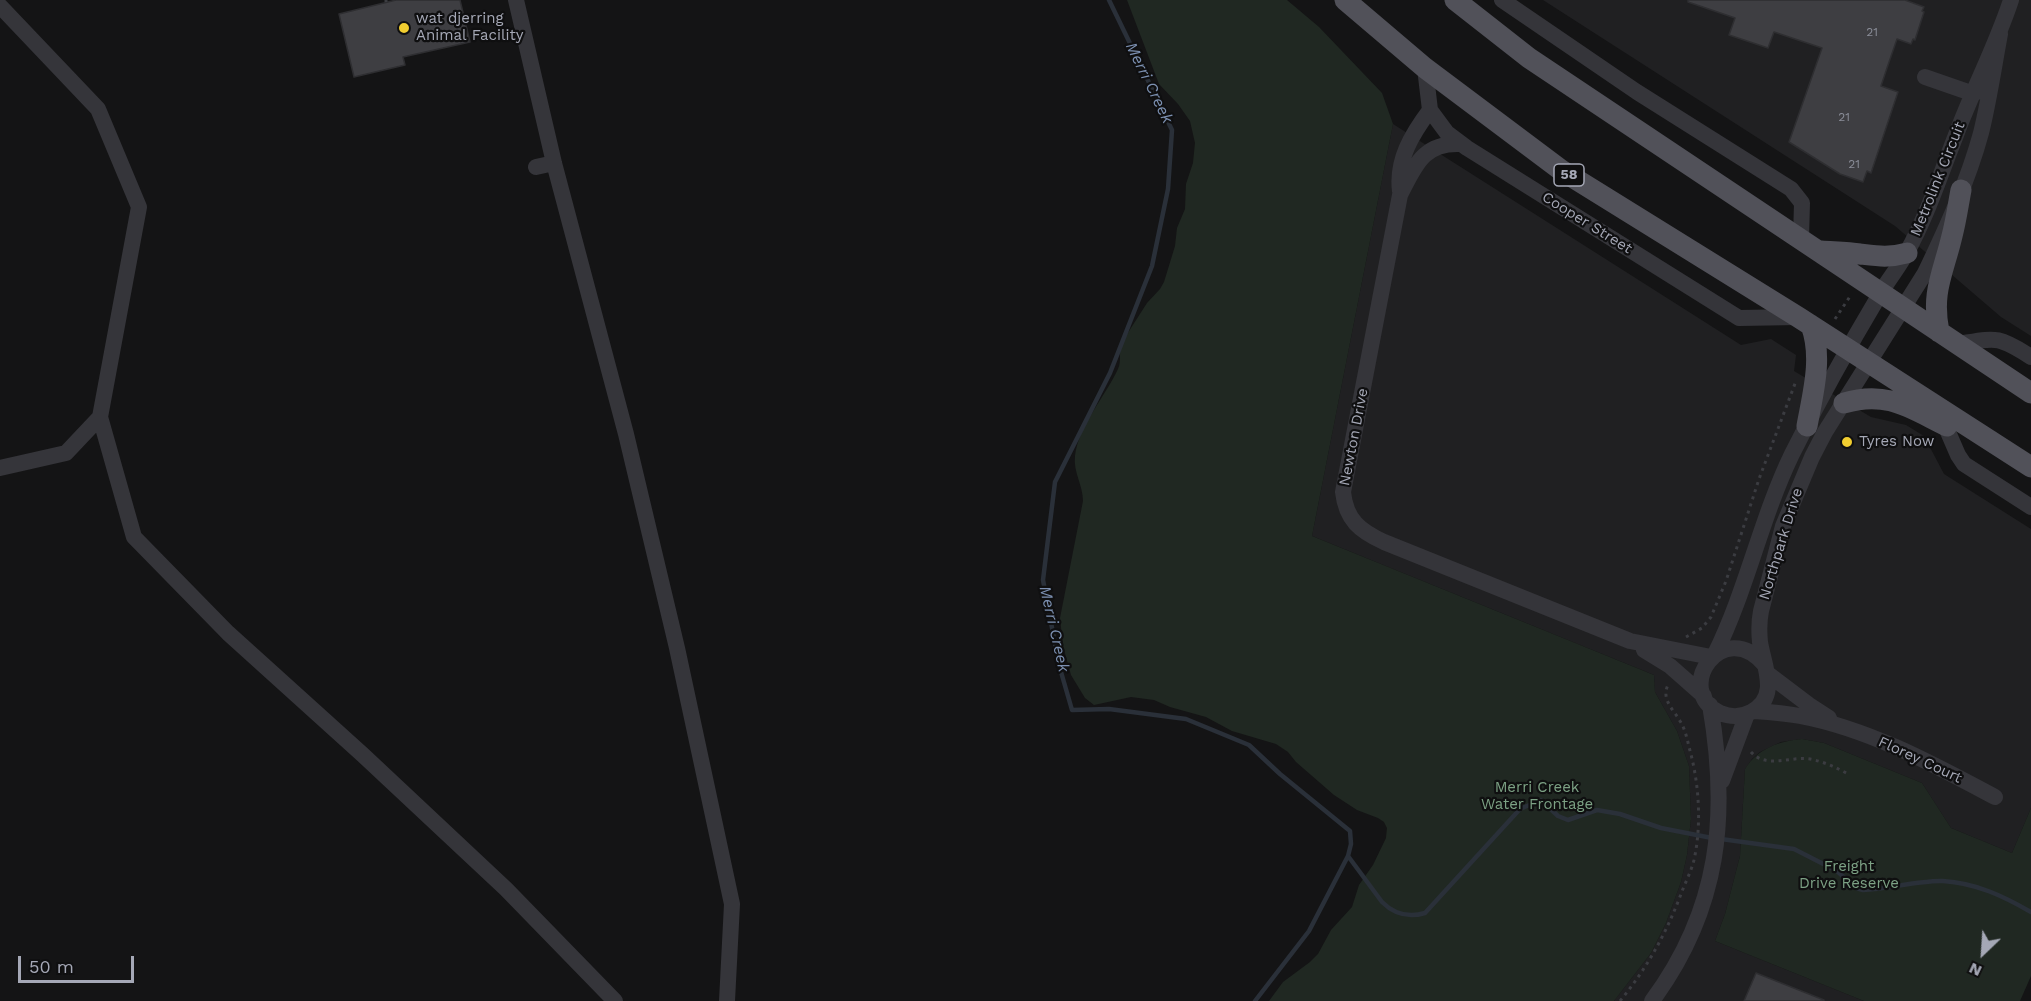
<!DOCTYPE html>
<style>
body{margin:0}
#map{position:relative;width:2031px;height:1001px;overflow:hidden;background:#141415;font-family:"Work Sans",sans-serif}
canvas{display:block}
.north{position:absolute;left:1953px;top:923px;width:60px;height:60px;-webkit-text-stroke:4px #0f0f10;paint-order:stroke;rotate:205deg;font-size:16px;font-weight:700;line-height:24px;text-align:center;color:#a5a8b6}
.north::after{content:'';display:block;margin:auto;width:21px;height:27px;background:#a5a8b6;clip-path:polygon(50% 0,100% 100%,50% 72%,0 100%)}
.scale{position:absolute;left:18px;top:956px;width:116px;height:27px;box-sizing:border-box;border:3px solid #a5a8b6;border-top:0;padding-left:8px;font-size:18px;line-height:21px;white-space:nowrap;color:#a5a8b6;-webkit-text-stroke:4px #0f0f10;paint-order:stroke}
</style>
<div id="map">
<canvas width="2031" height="1001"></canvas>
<div class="north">N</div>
<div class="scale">50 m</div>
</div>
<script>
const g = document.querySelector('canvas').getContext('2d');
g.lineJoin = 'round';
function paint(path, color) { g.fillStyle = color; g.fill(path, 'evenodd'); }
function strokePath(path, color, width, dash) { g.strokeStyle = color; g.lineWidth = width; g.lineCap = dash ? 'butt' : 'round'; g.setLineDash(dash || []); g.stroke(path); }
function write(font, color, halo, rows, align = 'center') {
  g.font = font + ' "Work Sans",sans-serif'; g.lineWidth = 4.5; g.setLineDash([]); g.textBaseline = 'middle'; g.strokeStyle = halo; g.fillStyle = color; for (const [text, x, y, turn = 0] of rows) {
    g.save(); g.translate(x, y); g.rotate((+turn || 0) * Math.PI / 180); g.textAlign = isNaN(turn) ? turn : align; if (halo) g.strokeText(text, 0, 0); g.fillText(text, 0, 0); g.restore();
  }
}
paint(new Path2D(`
 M1543 0H2031V336L2001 317 1895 226Z
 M1393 124 1741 345 1771 339 1796 355 1794 371 1871 417 1906 425 1924 436 1944 474 2031 529V808L2012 853 1951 828 1922 783 1824 743 1802 739 1781 742 1760 752 1752 759 1745 769 1740 856 1725 914 1715 941 1864 1001H1614L1651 953 1666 923 1681 882 1687 855 1691 819 1689 766 1677 731 1655 692 1654 675 1312 536Z`), '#202022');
paint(new Path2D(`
 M1127 0H1287L1319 27 1382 93 1393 124 1312 536 1654 675 1655 692 1677 731 1689 766 1691 819 1687 855 1681 882 1666 923 1651 953 1614 1001H1269L1283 982 1310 962 1318 954 1331 930 1352 907 1359 885 1373 865 1386 838 1387 828 1384 822 1378 818 1357 810 1334 795 1296 762 1288 752 1276 744 1232 731 1206 717 1170 707 1154 700 1131 697 1094 705 1085 698 1071 675 1063 646 1060 618 1083 501C1083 485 1073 472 1075 456 1079 425 1105 397 1118 369 1122 360 1118 351 1122 342L1147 303 1160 289 1164 282 1175 246 1177 228 1185 209 1186 184 1193 163 1195 143 1190 121 1178 104 1159 84Z
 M1802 739 1824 743 1922 783 1951 828 2012 853 2031 808V976L2020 1001H1864L1715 941 1725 914 1740 856 1745 769C1757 749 1779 741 1802 739Z`), '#202822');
strokePath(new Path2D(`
 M1109 0 1172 130 1168 189 1152 266 1110 373 1055 482 1043 580 1059 665 1072 710 1109 709 1186 719 1249 745 1280 774 1350 831 1351 844 1348 856 1309 931 1255 1001
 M1721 839 1794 849 1837 871 1856 888 1863 890C1888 889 1920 880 1943 881 1976 883 2003 896 2031 912
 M1348 856 1382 902C1394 914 1408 918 1425 913L1520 809 1541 800 1558 816 1568 820 1597 810 1620 814 1661 828 1712 838`), '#2a3039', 4.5);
const building = new Path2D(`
 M396 0H460L470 42 403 57 405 65 354 77 339 14Z
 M1688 0H1905L1924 7 1922 11 1924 12 1915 40 1913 39 1911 44 1897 39 1887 68 1881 86 1898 92 1871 173 1867 171 1863 182 1840 174 1789 142 1822 48 1774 32 1768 48 1729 35 1735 18 1688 2Z
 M1756 973 1824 1000V1001H1744Z`);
paint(building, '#3e3e42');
strokePath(building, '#2e2e31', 1.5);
strokePath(new Path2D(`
 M386 0V2
 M1835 319 1851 295
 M1686 637 1702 628 1711 617 1726 581 1759 479 1796 381
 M1751 752C1766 769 1790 756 1810 759 1825 762 1837 768 1850 775
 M1620 1001C1647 968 1666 934 1681 894 1685 883 1691 872 1694 860 1702 824 1699 782 1689 747 1687 738 1685 729 1680 721 1673 709 1661 699 1668 685`), '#3b3c41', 3, [3, 4.5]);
strokePath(new Path2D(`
 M516 0 554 163 626 434 677 648 732 904 727 1001
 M1502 0 1637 92 1791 189 1802 203 1801 238
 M0 6 98 109 139 207 100 417 66 453 0 468
 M1425 68 1430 110 1447 133 1467 148 1739 318 1798 317
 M1925 77 1974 94
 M1461 144C1423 142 1415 166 1400 195L1343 492C1346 520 1360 531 1384 542L1630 641 1711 657
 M536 167 554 163
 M1400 191C1396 160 1412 134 1430 110
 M1957 344C1996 338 1997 335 2031 357
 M100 417 134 537 228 633 363 755 506 889 615 1001
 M1945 425 1958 455 1964 464 2031 507
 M1644 650 1670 666 1704 696
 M1715 654C1747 589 1761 518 1792 454 1819 400 1849 346 1880 294 1888 280 1899 267 1907 252 1928 214 1940 175 1956 135 1973 89 1996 46 2011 0
 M1765 665C1723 615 1672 690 1720 713 1730 717 1742 717 1751 712 1780 697 1764 667 1760 642 1759 632 1759 621 1761 611L1783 526 1812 457 1825 432 1925 273C1946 229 1968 181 1981 133 1989 101 1994 66 2000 34
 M1768 674 1809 705 1829 718
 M1754 711C1769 712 1784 713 1800 716 1869 729 1933 764 1995 797
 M1722 781 1747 714
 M1652 1001C1720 909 1729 815 1710 705`), '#35353a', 16);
strokePath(new Path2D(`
 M1345 0 1425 68 1561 170 1798 317 2031 467
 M1455 0 1529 58 2031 393
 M1821 251C1834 252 1847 252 1860 254 1877 256 1889 258 1907 253
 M1939 332C1931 292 1943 274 1952 236 1956 221 1958 206 1961 190
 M1844 403C1887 390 1910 408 1947 426
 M1807 426C1813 393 1823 357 1811 325`), '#515159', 21);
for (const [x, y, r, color] of [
 [404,28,6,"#f1cd30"],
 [1847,442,6,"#f1cd30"]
]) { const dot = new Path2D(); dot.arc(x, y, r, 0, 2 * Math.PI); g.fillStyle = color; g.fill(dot); strokePath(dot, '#0f0f10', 2); }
write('12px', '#8b8e99', null, [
 ["21",1872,32],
 ["21",1844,117],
 ["21",1854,164]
]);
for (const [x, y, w] of [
 [1569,175,30]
]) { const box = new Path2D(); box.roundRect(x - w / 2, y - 11, w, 22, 4.5); g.fillStyle = '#0f0f10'; g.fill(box); strokePath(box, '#a5a8b6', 1.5); }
write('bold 14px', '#a5a8b6', null, [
 ["58",1569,175]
]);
write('15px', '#a5a8b6', '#0f0f10', [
 ["wat djerring",416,19],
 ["Animal Facility",416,36],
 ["Tyres Now",1859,442]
], 'left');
write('15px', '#a5a8b6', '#0f0f10', [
 ["Metrolink Circuit",1938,179,-68],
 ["Cooper Street",1587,223,32],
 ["Newton Drive",1354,437,-79],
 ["Northpark Drive",1781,544,-73],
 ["Florey Court",1920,760,25]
]);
write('15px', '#7ca184', '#0f0f10', [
 ["Merri Creek",1537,788],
 ["Water Frontage",1537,805],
 ["Freight",1849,867],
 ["Drive Reserve",1849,884]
]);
write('italic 16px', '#7c90b1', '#0f0f10', [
 ["Merri Creek",1149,83,64],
 ["Merri Creek",1054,629,77]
]);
</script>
